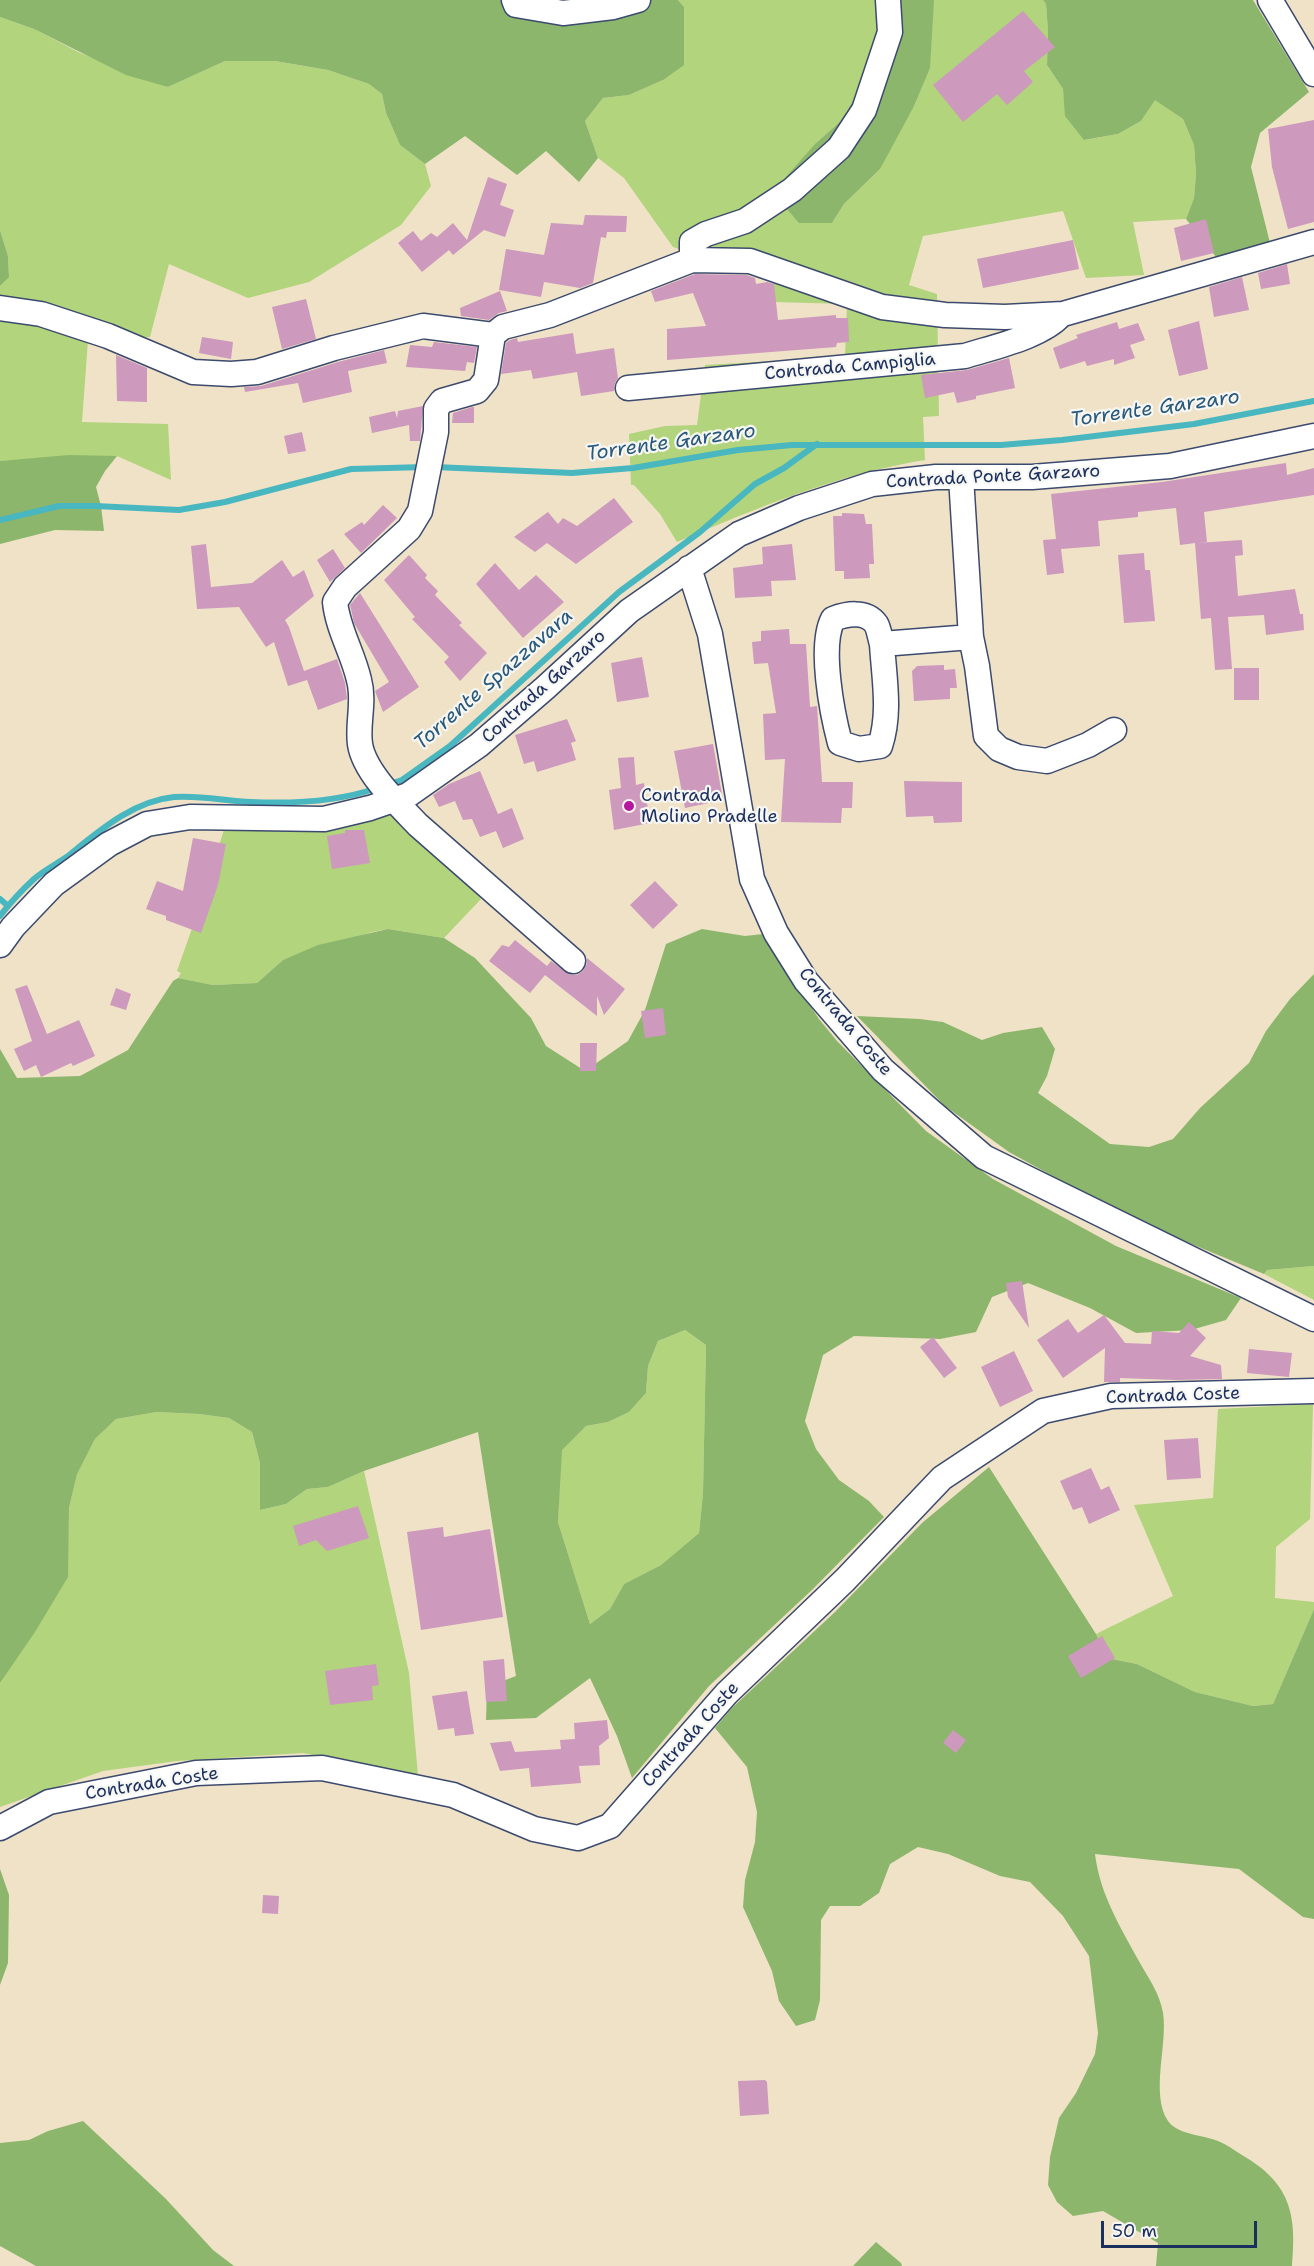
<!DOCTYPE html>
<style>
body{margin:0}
#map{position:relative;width:1314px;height:2266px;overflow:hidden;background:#efe2c7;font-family:"Shantell Sans",sans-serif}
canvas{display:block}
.scale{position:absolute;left:1101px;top:2221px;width:156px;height:27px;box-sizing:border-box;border:3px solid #1b2f5e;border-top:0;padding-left:8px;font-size:18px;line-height:21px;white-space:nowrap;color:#1b2f5e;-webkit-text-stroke:4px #f6f6f2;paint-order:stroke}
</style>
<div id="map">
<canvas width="1314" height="2266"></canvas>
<div class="scale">50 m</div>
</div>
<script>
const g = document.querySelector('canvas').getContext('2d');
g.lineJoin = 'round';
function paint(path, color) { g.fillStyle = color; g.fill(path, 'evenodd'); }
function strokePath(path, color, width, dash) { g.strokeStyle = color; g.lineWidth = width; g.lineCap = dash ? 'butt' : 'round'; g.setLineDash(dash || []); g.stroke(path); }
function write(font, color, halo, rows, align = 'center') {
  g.font = font + ' "Shantell Sans",sans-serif'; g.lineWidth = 4.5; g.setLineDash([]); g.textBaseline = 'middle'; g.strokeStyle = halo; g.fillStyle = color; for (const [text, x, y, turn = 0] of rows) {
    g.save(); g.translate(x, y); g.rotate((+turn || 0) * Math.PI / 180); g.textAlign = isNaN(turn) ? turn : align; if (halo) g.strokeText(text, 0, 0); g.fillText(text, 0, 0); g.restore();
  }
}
paint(new Path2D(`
 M678 0H881L878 36 861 87 842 120 816 143 832 223 844 204 880 169 931 22 934 0H1043L1046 4 1048 31 1047 65 1063 89 1066 116 1085 140 1118 134 1141 121 1155 99 1183 119 1194 145 1196 174 1194 198 1186 219 1133 222 1144 275 1086 278 1063 211 923 236 909 285 937 294 939 416 923 417 925 460C838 474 757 508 677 542L660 514 634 485H631L629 434 665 426 697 425 705 365 845 357 847 304 773 302V261L732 268 673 247 624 178 598 158 585 121 603 98 629 95 663 80 684 7Z
 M0 17 34 29 80 53 168 87 225 61H275L328 70 369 84 382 94 386 113 400 145 425 164 431 186 401 225 309 282 248 298 169 264 150 337 88 340 82 422 168 424 171 480 117 456 0 461V286L9 276 8 256 0 230Z
 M410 809 481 899 444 938 388 929 372 932 283 960 257 983 213 985 178 978 181 973 177 971 207 886 225 826 335 829Z
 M1314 1266V1300L1264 1274 1267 1270Z
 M685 1330 706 1345 703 1493 699 1533 661 1565 624 1584 610 1609 590 1624 558 1522 561 1450 586 1426 608 1422 629 1412 646 1393 648 1366 658 1341Z
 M1313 1404 1310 1519 1276 1547 1275 1598 1314 1602V1609L1273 1704 1253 1706 1195 1692 1137 1664 1107 1658 1096 1634 1173 1596 1134 1505 1213 1498 1218 1409Z
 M157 1412 199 1414 229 1418 252 1432 260 1463V1510L286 1504 307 1489 328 1487 364 1471 409 1673 418 1776 303 1753 177 1761 103 1771 0 1807V1683L11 1664 68 1541 69 1508 77 1473 95 1439 116 1419Z`), '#b1d47c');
paint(new Path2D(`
 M0 0H678L684 7V65L663 80 629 95 603 98 585 121 598 158 579 182 546 151 517 175 465 136 425 164 400 145 386 113 382 94 369 84 328 70 275 61H225L168 87 126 75 34 29 0 17Z
 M881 0H934L930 68 913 108 880 169 844 204 832 223H799L781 202 785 178 816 143 842 120 861 87 878 36Z
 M1043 0H1253L1309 92 1260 133 1251 167 1274 259 1224 267 1186 219 1194 198 1196 174 1194 145 1183 119 1155 100 1141 121 1118 134 1084 140 1065 116 1063 89 1047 65 1048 31 1046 4Z
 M0 230 8 256 9 277 0 286Z
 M69 455 117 456 105 471 96 487 101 506 104 531 55 530 0 544V461Z
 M388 929 444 938 475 958 531 1018 546 1046 585 1071 628 1041 645 1010 666 944 702 929 745 936 763 934 819 1019 837 1041 926 1131 993 1179 1116 1246 1241 1298 1226 1320 1191 1330 1136 1333 1090 1308 1028 1283 992 1297 976 1332 940 1339 854 1336 823 1355 805 1421 816 1449 839 1480 869 1501 884 1517 813 1589 709 1686 632 1778 617 1736 590 1678 536 1718 486 1720 487 1687 516 1676 478 1432 364 1471 328 1487 307 1489 286 1504 260 1510V1463L252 1432 229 1418 199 1414 157 1412 116 1419 95 1439 77 1474 69 1508 68 1577 35 1632 0 1683V1049L17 1078 80 1076 128 1050 173 981 178 978 213 985 257 983 283 960 318 945ZM685 1330 706 1345 703 1493 699 1533 661 1565 624 1584 610 1609 590 1624 558 1522 562 1450 586 1426 608 1422 629 1412 646 1393 648 1366 658 1341Z
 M1314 974V1266L1267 1270 1264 1274 1129 1218 1009 1152 945 1106 857 1016 920 1019 943 1022 982 1040 1003 1033 1042 1027 1055 1049 1047 1076 1038 1093 1110 1144 1149 1147 1173 1139 1200 1108 1249 1063 1266 1031 1290 999Z
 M989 1467 1096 1634 1107 1658 1137 1664 1195 1692 1253 1706 1273 1704 1314 1609V1919L1303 1917 1239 1869 1095 1854C1100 1895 1121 1928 1140 1963 1149 1979 1160 1994 1163 2013 1168 2044 1150 2094 1168 2121 1178 2135 1204 2135 1218 2141 1226 2144 1234 2150 1242 2155 1290 2183 1297 2213 1292 2266H1156L1158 2243 1103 2211 1073 2216 1057 2202 1048 2185 1050 2157 1059 2118 1076 2093 1095 2054 1098 2033 1089 1956 1063 1916 1030 1882 1000 1876 948 1854 918 1847 890 1864 879 1893 860 1906H830L821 1920 820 2000 815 2020 796 2026 779 2001 772 1971 743 1907 745 1880 755 1842 757 1812 747 1767 715 1728 732 1708 835 1612 922 1523Z
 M0 1869 9 1895 8 1963 0 1985Z
 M83 2121 166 2199 213 2250 234 2266H36L0 2246V2143L29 2140 48 2131Z
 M876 2242 901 2263 902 2266H853Z`), '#8cb66c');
strokePath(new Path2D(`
 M435 467 572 473 633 468 738 450 792 445H1001L1062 440 1194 424 1314 401
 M0 520 59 506H95L179 510 225 502 351 469 425 467
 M387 785 402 780 450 746 619 592 700 532 755 484 784 468 817 444
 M0 899 8 906
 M0 916C10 903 22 890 34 879 44 870 57 864 68 856 99 831 133 801 174 797 200 795 226 801 251 802 294 804 337 802 377 788`), '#48b7bf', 6);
paint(new Path2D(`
 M1023 11 1055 47 1024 71 1033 82 1007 105 997 94 963 122 933 85Z
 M1314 120V222L1288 229 1272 167 1268 129Z
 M488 177 507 184 500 205 514 210 505 237 484 230 453 255 449 250 422 272 398 243 413 231 421 241 431 233 437 237 453 223 467 240Z
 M585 215 627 216 626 232H607L606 238 601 237 593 283 580 288 544 282 541 297 499 290 506 249 544 255 551 223 583 225Z
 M1206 219 1214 253 1181 261 1174 228Z
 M1073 240 1079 269 983 288 977 259Z
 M1287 264 1290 284 1261 289 1258 273Z
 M695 274 747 275 755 278 756 284 767 282 774 284 778 320 836 315V318H848L849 342 837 343 836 347 667 360V329L706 326 693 293 655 302 651 291Z
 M1242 277 1249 310 1214 317 1209 287Z
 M500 291 507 311 499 313 489 320 461 316 460 308Z
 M306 299 316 339 282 349 272 307Z
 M1199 321 1208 369 1179 376 1168 330Z
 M1117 322 1119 329 1138 323 1145 340 1130 345 1135 358 1114 365V359L1087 366 1085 361 1060 369 1053 348 1078 338 1076 335Z
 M573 333 576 354 614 348 618 378 615 383 614 391 581 396 577 372 533 379 531 370 501 374 506 343 510 340 517 338 518 342Z
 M202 337 233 342 231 359 199 353Z
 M434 342 477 347 474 363 467 362 465 371 406 367 410 345 432 347Z
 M384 350 387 363 348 371 352 392 303 403 298 383 245 392 244 387 261 386 338 362Z
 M116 355 147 368V402L117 401Z
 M1009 358 1015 388 976 396V399L957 403 954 392 925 398 921 375 967 370Z
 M423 406 420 441H410L409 425 372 433 369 417 395 411 397 418 398 411Z
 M472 407H474V423H452L453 413Z
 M302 432 306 451 288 454 284 436Z
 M1286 463 1287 475 1314 468V495L1204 512 1207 542 1196 543 1242 540 1243 555 1235 556 1238 596 1295 589 1300 614H1303L1304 630 1266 635 1264 615 1228 617 1232 669 1215 670 1211 618 1201 619 1195 543 1180 545 1176 508 1138 512V517L1098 521 1100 546 1061 549 1064 573 1047 575 1043 540 1056 539 1051 494 1162 482Z
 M614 498 633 522 576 564 547 543 535 552 514 537 548 512 558 524 563 518 577 526Z
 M383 505 397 518 361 553 344 534 362 522 364 525Z
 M842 513 864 514 866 524H872L874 564H869L870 578 844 579V571H835L833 516H842Z
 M206 544 211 587 252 583 282 560 293 577 304 570 314 596 285 620 289 627 304 671 337 659 345 683 347 699 318 710 307 680 288 686 274 642 266 647 239 607 197 609 191 546Z
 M792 544 796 580 771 581 772 596 735 598 733 568 763 564 762 547Z
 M333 549 345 568 330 582 317 560Z
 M1144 553 1145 570H1150L1155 621 1124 623 1118 555Z
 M409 555 427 575 425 578 438 591 435 595 462 623 459 625 487 653 460 681 444 662 449 657 412 619 415 617 384 580Z
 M495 563 519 590 536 575 564 602 523 638 476 584Z
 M360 593 419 687 383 712 375 691 389 682 354 623 351 609 350 605Z
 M789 629 790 644H806L810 707 817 706 822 782H853L852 808H842L841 823 781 822 785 759 765 760 763 714 776 713 768 663 754 664 752 642 761 641V631Z
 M642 657 649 697 617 702 611 663Z
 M944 665V670L955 669 957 688H950V699L914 701 912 671 917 666Z
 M1234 668H1259V700H1234Z
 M567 719 576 741 571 743 576 760 537 772 534 761 524 764 515 735Z
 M713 744 723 800 685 808 674 751Z
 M634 757 636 785 644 783 650 823 614 830 609 790 621 788 618 758Z
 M480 771 498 814 512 808 524 839 503 848 496 831 480 837 472 819 463 820 455 801 439 807 433 795 449 784Z
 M904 781 962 782V822L934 823 933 816 906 817Z
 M345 830H364L370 863 332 869 327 836 345 833Z
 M193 838 226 844 218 885 201 933 166 920V916L146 909 157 881 183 891Z
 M655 881 678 905 653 929 630 905Z
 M515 940 547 966 551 961 570 975H577L583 971 587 964V958L625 989 604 1015 597 996V1016L545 975 530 993 489 961 502 945 509 947Z
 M27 985 47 1034 79 1020 95 1056 73 1066 71 1063 41 1077 36 1065 24 1071 14 1049 32 1041 15 989Z
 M116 988 131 994 126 1010 110 1005Z
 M663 1008 666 1035 645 1038 641 1011Z
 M580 1043H597L596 1071H580Z
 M1022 1281 1029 1328 1008 1297 1006 1283Z
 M1104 1315 1125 1343 1151 1344 1152 1331 1179 1333 1189 1322 1206 1338 1190 1356 1221 1365 1222 1379 1176 1380 1120 1378V1382H1104L1105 1348 1063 1378 1037 1340 1068 1319 1078 1333Z
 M933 1337 957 1368 944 1378 920 1347Z
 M1249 1349 1292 1353 1289 1377 1247 1373Z
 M1014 1351 1033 1391 1000 1407 981 1367Z
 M1198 1438 1201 1478 1167 1480 1164 1440Z
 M1091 1468 1101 1490 1109 1486 1120 1510 1089 1524 1082 1507 1073 1510 1060 1481Z
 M358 1506 369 1538 327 1551 316 1540 299 1546 293 1526Z
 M443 1527 444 1537 490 1529 503 1617 421 1630 407 1532Z
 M1102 1636 1115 1658 1081 1678 1068 1656Z
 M504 1659 507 1701 486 1702 483 1661Z
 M376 1664 379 1685 372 1686 373 1700 330 1705 325 1671Z
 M467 1691 474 1734 455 1736 454 1728 438 1730 432 1696Z
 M607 1720 609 1738 599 1746 600 1765 579 1766 581 1783 531 1787 529 1768 500 1771 490 1743 511 1741 515 1752 561 1749 560 1740 575 1739 574 1723Z
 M953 1730 966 1740 956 1753 943 1743Z
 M263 1895 279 1896 278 1914 262 1913Z
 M765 2080 767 2082 769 2114 740 2116 738 2081Z`), '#cd99bd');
const street = new Path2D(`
 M514 0 516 5 563 13 613 7 638 0
 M1270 0 1314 74
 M692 260V242L706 234 745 221 792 190 839 148 864 110 890 32 888 0
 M0 308 41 314 108 336 193 372 231 374 257 372 334 348 423 326 493 335
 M628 388 965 356C993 347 1041 337 1061 315
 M961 477 971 637 977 666 986 736 999 749 1018 757 1047 761 1088 745 1114 730
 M689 568 710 634 752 879 776 933 806 981 883 1070 984 1157 1314 1319
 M882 644C884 678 891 713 880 746L859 749 840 743C832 713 819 646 833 619 846 614 866 610 876 624 879 629 880 638 882 644L971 637
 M0 945 13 927 54 884 109 844 147 824 190 817 324 819 370 808 408 795 479 745 545 688 629 611 739 534 799 508 872 484 936 477H1032L1170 466 1314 436
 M573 961 418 825C399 805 364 772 360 744 357 723 365 702 359 680 353 653 338 630 335 602L345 587 409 529 420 511 436 432V409L442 401 477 391 486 380 493 335 503 327 550 315 692 260 750 261 882 307 945 315 1005 317 1063 314 1314 242
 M0 1828 49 1802 196 1773 322 1768 453 1795 534 1829 578 1838 610 1826 727 1693 845 1580 942 1478 1043 1411 1111 1396 1314 1391`);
strokePath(street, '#3b4a6e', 27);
strokePath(street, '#fff', 24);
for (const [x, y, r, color] of [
 [629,806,6,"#b5179e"]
]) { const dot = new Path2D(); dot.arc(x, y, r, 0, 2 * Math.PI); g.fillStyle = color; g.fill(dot); strokePath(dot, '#f6f6f2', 2); }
write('18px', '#1b2f5e', '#f6f6f2', [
 ["Contrada Campiglia",850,367,-5],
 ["Contrada Ponte Garzaro",993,477,-3],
 ["Contrada Garzaro",544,687,-42],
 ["Contrada Coste",845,1022,50],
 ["Contrada Coste",1173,1396,-2],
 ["Contrada Coste",691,1735,-48],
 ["Contrada Coste",152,1784,-9]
]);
write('18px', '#1b2f5e', '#f6f6f2', [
 ["Contrada",641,796],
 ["Molino Pradelle",641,817]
], 'left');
write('italic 20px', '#28587b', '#f6f6f2', [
 ["Torrente Garzaro",1155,409,-8],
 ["Torrente Garzaro",671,443,-8],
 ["Torrente Spazzavara",494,680,-41]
]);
</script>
